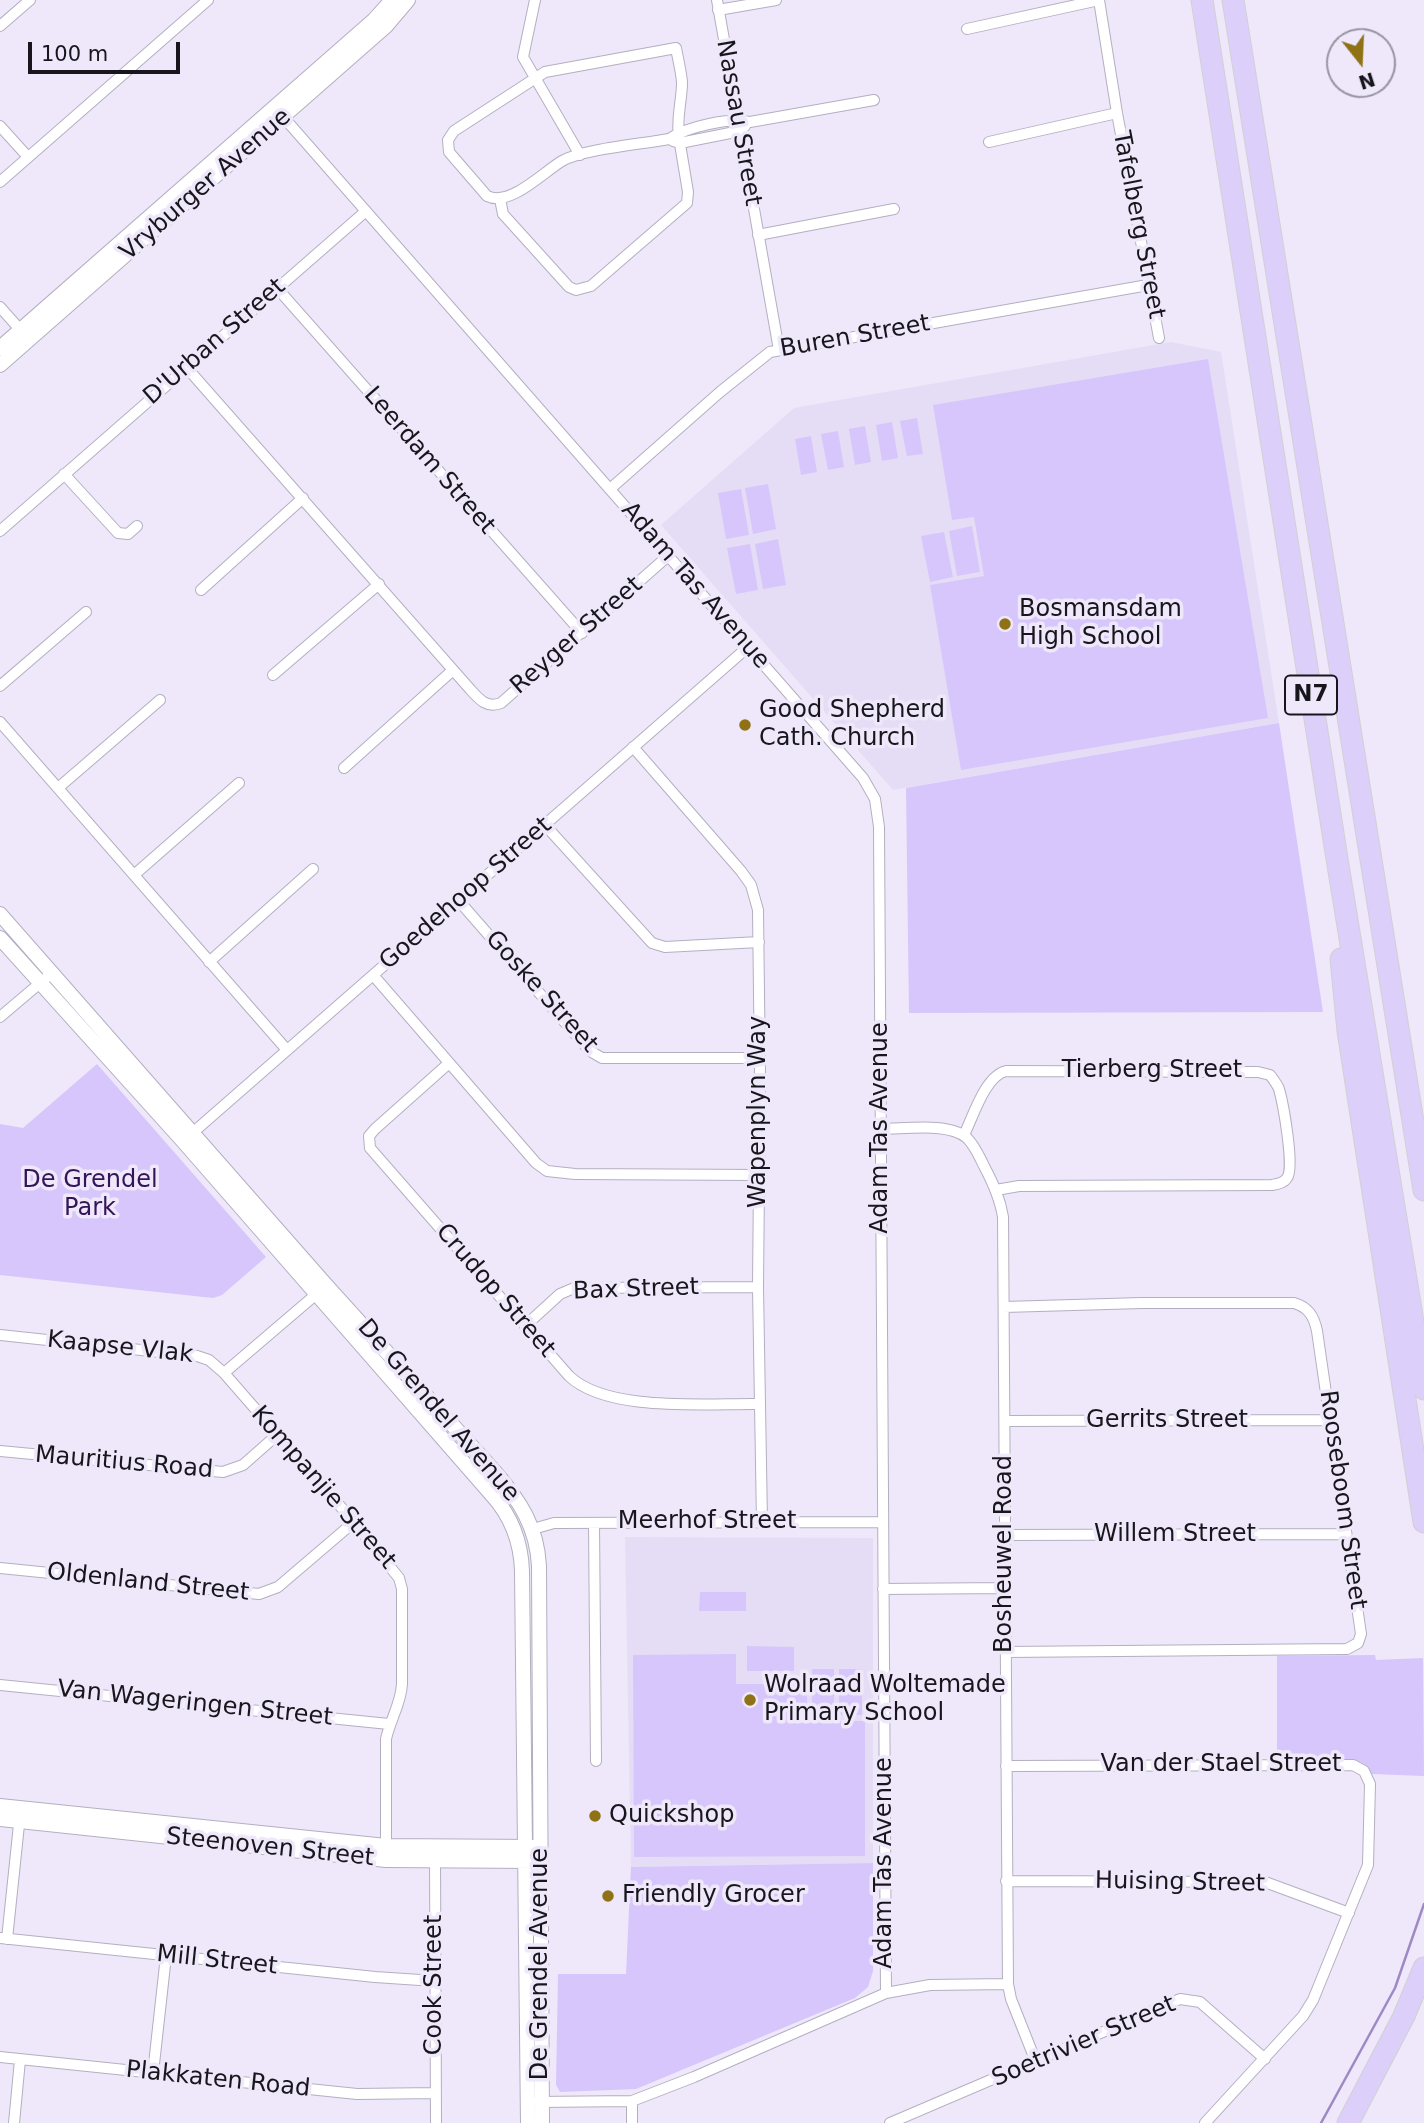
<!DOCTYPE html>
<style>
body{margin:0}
#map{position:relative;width:1424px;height:2123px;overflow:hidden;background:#eee8fa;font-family:"DejaVu Sans",sans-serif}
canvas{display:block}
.north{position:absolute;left:1326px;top:28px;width:70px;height:70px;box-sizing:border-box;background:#eee8fa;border:2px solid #9894a1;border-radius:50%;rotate:162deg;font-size:19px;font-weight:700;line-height:28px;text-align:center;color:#18161c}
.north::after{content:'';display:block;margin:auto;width:24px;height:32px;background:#8f7116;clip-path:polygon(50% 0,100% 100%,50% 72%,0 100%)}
.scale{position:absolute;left:28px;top:42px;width:152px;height:32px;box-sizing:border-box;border:4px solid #18161c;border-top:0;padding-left:9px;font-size:21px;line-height:24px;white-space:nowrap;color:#18161c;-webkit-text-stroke:5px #eee8fa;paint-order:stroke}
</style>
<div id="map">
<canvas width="1424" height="2123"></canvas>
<div class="north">N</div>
<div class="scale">100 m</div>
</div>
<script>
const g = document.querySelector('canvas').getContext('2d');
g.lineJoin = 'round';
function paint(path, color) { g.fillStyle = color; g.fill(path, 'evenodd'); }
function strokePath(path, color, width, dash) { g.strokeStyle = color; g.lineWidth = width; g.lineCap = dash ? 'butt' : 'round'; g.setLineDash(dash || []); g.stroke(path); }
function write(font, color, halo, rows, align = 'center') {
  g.font = font + ' "DejaVu Sans",sans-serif'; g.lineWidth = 7; g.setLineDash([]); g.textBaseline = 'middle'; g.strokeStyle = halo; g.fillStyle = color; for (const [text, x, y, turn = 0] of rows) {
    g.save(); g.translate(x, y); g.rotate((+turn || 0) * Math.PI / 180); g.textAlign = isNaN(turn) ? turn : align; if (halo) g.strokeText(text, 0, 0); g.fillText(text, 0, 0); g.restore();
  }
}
paint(new Path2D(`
 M1171 342 1221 352 1279 723 893 790 661 525 794 408Z
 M625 1537 873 1538V1863L631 1867Z`), '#e5ddf6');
paint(new Path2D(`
 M1208 359 1268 718 961 770 930 585 984 576 974 517 952 520 933 405Z
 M917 418 923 454 907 456 900 421Z
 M892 422 898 458 882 461 876 425Z
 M865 426 871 462 855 465 849 429Z
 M838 431 844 467 828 470 821 434Z
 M811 436 817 472 801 475 795 439Z
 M768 484 776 529 753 534 745 488Z
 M741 489 749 535 726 539 718 493Z
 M972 526 980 572 957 576 949 531Z
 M944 532 953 577 930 582 921 536Z
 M778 539 786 585 763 589 755 544Z
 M750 544 758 590 736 594 727 548Z
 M1279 723 1323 1012 909 1013 906 788Z
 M97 1064 266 1257 222 1295 213 1298 0 1275V1124L23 1128Z
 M700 1592H746V1611H699Z
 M747 1646 794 1647V1671H747Z
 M736 1654V1684H807V1721H865V1856L634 1857 633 1655Z
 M1375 1655 1376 1660 1423 1658 1424 1776 1372 1774 1364 1764 1352 1759H1277V1656Z
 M812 1669H834V1715L812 1716Z
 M839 1669H862V1715H839Z
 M873 1863V1971L868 1987 855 1998 636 2089 560 2092 556 2085 558 1974H626L631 1867Z`), '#d7c6fb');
strokePath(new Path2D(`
 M1321 2123 1395 1988 1424 1904`), '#9d8ac4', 2.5);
const minor = new Path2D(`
 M535 0 523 57 580 155
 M717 0 779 350
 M1099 0 1117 113 1159 338
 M718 10 776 0
 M0 26 30 0
 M967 29 1099 0
 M279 112 863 778 875 799 879 827 886 1993
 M0 126 28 157
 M673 141 680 143 740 131 745 126
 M989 142 1117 113
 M0 182 208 0
 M500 199 503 214 569 287 576 290 591 286 687 203 688 192 679 138C676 116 682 102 682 82 681 71 678 59 676 48L545 72 454 131 448 140 449 152 487 196C510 207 542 173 562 161 583 149 643 144 669 139 686 127 730 117 750 122L874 100
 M758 235 894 209
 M277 288 582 633
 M0 307 24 334
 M187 368 469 688C478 698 486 709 501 703L668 556
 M64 474 118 533 128 534 137 526
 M610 489 720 392 770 352 1148 285
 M0 531 366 211
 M201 590 303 498
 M273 675 379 584
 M0 686 86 612
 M0 722 287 1050
 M633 747 741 871 751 885 758 910 760 1076 758 1287 762 1522
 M344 768 453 670
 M58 788 160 700
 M545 825 652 943 665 947 759 942
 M134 875 239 783
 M459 901 590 1051 602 1058H760
 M209 962 313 869
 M373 975 536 1163 547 1171 575 1174 758 1175
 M0 1017 46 978
 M448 1064 375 1129 369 1136 370 1148 569 1376C608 1413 708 1403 760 1404
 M882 1129C905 1129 949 1122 967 1138 975 1146 979 1156 984 1166 993 1183 1000 1198 1003 1217L1008 1984 1011 1999 1036 2062
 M964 1135C973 1117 985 1076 1006 1071L1258 1072 1270 1075C1273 1079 1277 1084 1279 1089 1283 1103 1295 1168 1287 1178 1284 1183 1277 1184 1272 1185L1019 1186 996 1190
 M189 1136 748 647
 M1004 1307 1142 1303H1294C1308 1307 1314 1316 1317 1331L1361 1634 1358 1643 1347 1649 1005 1652
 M526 1325 560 1294 574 1288 758 1287
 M0 1335 197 1356 209 1360 224 1373 320 1291
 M224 1373 354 1522 399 1578 402 1589V1684C401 1704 390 1720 386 1739V1852
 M1005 1421 1330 1420
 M0 1451 223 1472 243 1465 277 1435
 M594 1523 596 1761
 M533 1529 554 1523 882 1522
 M1004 1535 1346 1534
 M0 1568 259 1594 278 1587 354 1522
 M883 1589 1005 1588
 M0 1685 389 1724
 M1006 1766 1353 1765 1364 1771 1370 1784 1368 1865 1313 2000 1303 2016 1205 2123
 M435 1854 436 2123
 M1006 1881 1265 1882 1349 1913
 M0 1938 375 1977 435 1981
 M7 1939 20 1815
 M0 2057 357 2094 435 2093
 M153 2073 166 1956
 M632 2101V2123
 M537 2102 632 2101 694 2077 886 1993 930 1985 1008 1984
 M14 2123 20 2060
 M890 2123 1180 1999 1200 2002 1265 2059`);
const tertiary = new Path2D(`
 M0 348 374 20 392 0
 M0 365 386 26 408 0
 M0 914 326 1285 495 1472C520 1501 537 1527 539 1566L542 2123
 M0 938 183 1141 492 1495C512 1517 521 1541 522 1571L528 2123
 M0 1806 386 1846 535 1847
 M0 1819 386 1860 535 1861`);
const motorway = new Path2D(`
 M1202 0 1338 865 1424 1389
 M1233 0 1424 1190
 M1341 959 1348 1031 1424 1522
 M1348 2123 1404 2016 1424 1968`);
strokePath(minor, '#b4afc0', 12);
strokePath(tertiary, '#b4afc0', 16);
strokePath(motorway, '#d1d0d2', 23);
strokePath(minor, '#fff', 10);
strokePath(tertiary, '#fff', 14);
strokePath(motorway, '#dccffa', 21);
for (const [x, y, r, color] of [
 [1005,624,7,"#8f7116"],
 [745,725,7,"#8f7116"],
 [750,1700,7,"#8f7116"],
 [595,1816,7,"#8f7116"],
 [608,1896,7,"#8f7116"]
]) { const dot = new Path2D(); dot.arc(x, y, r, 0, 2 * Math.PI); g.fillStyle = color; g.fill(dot); strokePath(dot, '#eee8fa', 2.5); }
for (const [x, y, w] of [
 [1311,695,52]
]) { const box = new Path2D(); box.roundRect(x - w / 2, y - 19.5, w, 39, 5); g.fillStyle = '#eee8fa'; g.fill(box); strokePath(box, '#18161c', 2); }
write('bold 23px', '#18161c', null, [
 ["N7",1311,695]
]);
write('24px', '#18161c', '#eee8fa', [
 ["Nassau Street",738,123,80],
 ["Vryburger Avenue",206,185,-41],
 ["Tafelberg Street",1138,225,79],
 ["Buren Street",855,337,-10],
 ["D'Urban Street",215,342,-41],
 ["Leerdam Street",429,461,49],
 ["Adam Tas Avenue",695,586,49],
 ["Reyger Street",577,636,-41],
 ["Goedehoop Street",466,894,-41],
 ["Goske Street",541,992,48],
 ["Tierberg Street",1152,1071],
 ["Wapenplyn Way",759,1112,-90],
 ["Adam Tas Avenue",881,1128,-90],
 ["Bax Street",636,1290,-2],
 ["Crudop Street",495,1291,49],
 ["Kaapse Vlak",120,1348,6],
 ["De Grendel Avenue",438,1411,49],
 ["Gerrits Street",1167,1421],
 ["Mauritius Road",124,1463,5],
 ["Kompanjie Street",323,1488,49],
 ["Rooseboom Street",1342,1500,82],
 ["Meerhof Street",707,1522],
 ["Willem Street",1175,1535],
 ["Bosheuwel Road",1005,1554,-90],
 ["Oldenland Street",148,1583,6],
 ["Van Wageringen Street",195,1704,6],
 ["Van der Stael Street",1221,1765],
 ["Steenoven Street",270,1848,6],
 ["Adam Tas Avenue",885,1863,-90],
 ["Huising Street",1180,1883,1],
 ["Mill Street",217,1961,6],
 ["De Grendel Avenue",541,1964,-90],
 ["Cook Street",435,1985,-90],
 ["Soetrivier Street",1084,2042,-23],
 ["Plakkaten Road",218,2080,6]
]);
write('24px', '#18161c', '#eee8fa', [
 ["Bosmansdam",1019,610],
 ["High School",1019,638],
 ["Good Shepherd",759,711],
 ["Cath. Church",759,739],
 ["Wolraad Woltemade",764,1686],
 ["Primary School",764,1714],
 ["Quickshop",609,1816],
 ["Friendly Grocer",622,1896]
], 'left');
write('24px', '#34155a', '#eee8fa', [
 ["De Grendel",90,1181],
 ["Park",90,1209]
]);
</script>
